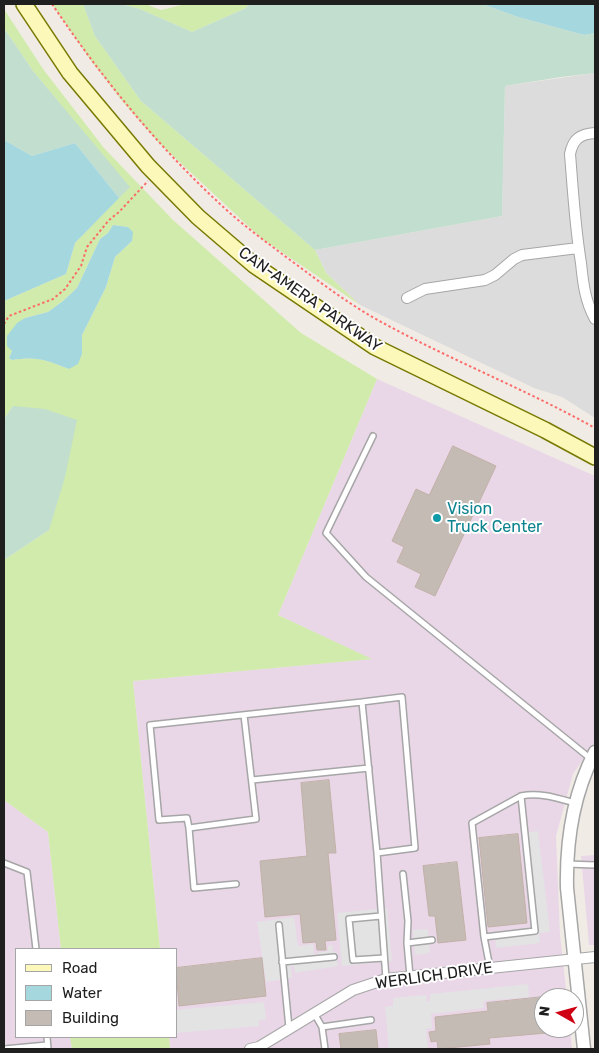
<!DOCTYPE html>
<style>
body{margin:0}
#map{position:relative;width:599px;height:1053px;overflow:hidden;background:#f0ece5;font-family:Rubik,sans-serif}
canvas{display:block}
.frame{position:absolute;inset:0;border:5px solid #1f1f1f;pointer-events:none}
.legend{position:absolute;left:15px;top:948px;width:162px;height:90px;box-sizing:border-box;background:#fff;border:1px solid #a5a5a5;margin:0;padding:6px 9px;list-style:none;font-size:15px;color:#1f1f1f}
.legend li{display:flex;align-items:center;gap:10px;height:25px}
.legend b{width:25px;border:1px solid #a5a5a5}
.north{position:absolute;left:534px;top:988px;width:50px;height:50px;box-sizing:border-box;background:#fff;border:1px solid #a5a5a5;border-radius:50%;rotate:277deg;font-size:14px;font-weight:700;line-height:20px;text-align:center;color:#1f1f1f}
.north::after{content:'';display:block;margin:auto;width:18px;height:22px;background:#cf0013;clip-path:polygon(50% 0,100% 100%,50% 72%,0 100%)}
</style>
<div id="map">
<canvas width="599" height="1053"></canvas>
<div class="frame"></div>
<ul class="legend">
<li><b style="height:6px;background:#fbf8b9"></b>Road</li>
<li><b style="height:14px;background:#a5d7de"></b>Water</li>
<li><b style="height:14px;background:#c5bbb5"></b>Building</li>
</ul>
<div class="north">N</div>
</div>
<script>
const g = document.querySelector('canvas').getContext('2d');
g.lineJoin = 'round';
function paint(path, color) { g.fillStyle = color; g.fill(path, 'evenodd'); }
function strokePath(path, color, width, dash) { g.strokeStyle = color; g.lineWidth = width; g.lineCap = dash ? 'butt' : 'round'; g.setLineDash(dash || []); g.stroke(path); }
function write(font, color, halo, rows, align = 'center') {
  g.font = font + ' Rubik,sans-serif'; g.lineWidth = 4; g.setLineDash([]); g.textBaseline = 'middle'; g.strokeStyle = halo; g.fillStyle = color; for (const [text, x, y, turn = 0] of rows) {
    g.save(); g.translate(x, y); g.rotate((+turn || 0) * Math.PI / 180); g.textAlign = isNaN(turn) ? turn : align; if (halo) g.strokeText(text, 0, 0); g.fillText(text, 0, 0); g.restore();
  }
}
paint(new Path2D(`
 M595 73V418L562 397 534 388 360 305 326 273 315 250 502 216 505 86Z`), '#dddcdc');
paint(new Path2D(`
 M377 379 595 476V742L573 774 556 836 560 935 567 998H544V1028H570L572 1049H170L169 1037H176V949H160L133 681 371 659 278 615Z
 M4 800 48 832 61 949H16V1037H70L72 1049H4Z
 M595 855V945H589L581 856Z`), '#e9d7e8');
paint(new Path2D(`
 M52 4H83L95 36 141 101 315 250 326 273 360 305 261 238 158 142 123 102 89 58Z
 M121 4H148L150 6 161 10 186 4H249L246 8 192 32 140 9Z
 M4 9 43 69 104 148 173 220 301 333 377 379 278 615 372 659 133 681 160 949H61L48 832 4 800V560L49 530 13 406 4 419V301L66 274 75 243 129 187 33 71 4 28ZM113 225 128 227 132 241 115 257 106 287 82 335V354L69 369C46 360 37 356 12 360L9 358 25 318 48 312 63 301 77 288 100 239 108 233Z
 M70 1037H169L170 1049H72Z`), '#d0ebab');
paint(new Path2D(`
 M83 4H121L140 9 192 32 246 8 249 4H482L518 17 584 35 595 33V73L561 77 505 86 502 216 315 250 141 101 95 36Z
 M4 28 33 71 130 187 119 198 75 143 32 156 4 140Z
 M13 406 45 409 77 420 65 477 49 530 4 560V419Z`), '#c2decf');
paint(new Path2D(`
 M538 831 550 932 539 933 540 943 496 948 495 932 533 927 522 833Z
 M387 908 392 961 342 966 337 913Z
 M294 917 298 946 313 944 314 954 328 951V946L332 945 333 952H335L338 966 295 973 294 966H291L292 978 266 982 257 922Z
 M428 929 430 953 415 955 413 930Z
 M528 984 529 997 483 1001 484 1008 431 1014 432 1028 426 1029 428 1049H389L385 1007 393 1006V998L426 995 427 1002 430 1001V994Z
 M264 1002 266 1019 259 1020V1026L176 1033V1010Z`), '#e3e3e3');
paint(new Path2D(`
 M482 4H595V33L584 35 518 17Z
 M4 140 32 156 75 143 119 198 75 243 66 274 4 301Z
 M113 225 128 227 133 232 132 241 115 257 106 287 82 335V354L78 364 69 369C46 360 37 356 12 360L9 358 12 351 7 346V336L17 323 25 318 48 312 63 301 77 288 100 239 108 233Z`), '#a5d7de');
const building = new Path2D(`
 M453 446 496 466 435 596 415 587 421 574 397 562 404 547 392 541 416 489 429 495Z
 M329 780 336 853H328L336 940 325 941 326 950H317L316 942 303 943 300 914 265 917 260 861 307 856 301 783Z
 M518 834 527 923 488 927 479 838Z
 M457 862 466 940 438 943 435 916H429L423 866Z
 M262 958 266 996 179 1006 176 968Z
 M543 997 544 1028H547V1033L489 1038 490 1044 438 1049 437 1041 431 1042 429 1032 436 1031 435 1017 488 1011 487 1003Z
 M376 1030 378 1049H341L339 1034Z`);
paint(building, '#c5bbb5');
strokePath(building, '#c2b1a7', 1);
const service = new Path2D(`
 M373 436 326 533 366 577 591 759
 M362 702 402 697 415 848 377 853
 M252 780 369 768
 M189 828 187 818 159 820 150 725 362 702 377 853 386 979
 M4 863 27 872 36 949
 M567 864 595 865
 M403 874 408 921 407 943
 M236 884 194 888 189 828 256 819 244 715
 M381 916 349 919 353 960 384 958
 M279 925 289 1028
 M484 937 535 931 521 796
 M282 962 334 957
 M490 968 484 937 472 823 521 796C539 792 557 798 575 803
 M410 976 407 943 432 940
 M314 1013 322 1027
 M47 1037 48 1049
 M4 1049 47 1045
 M325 1049 322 1027 371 1020`);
const minor = new Path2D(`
 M595 133C580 134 573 139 570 154 573 191 575 227 581 263 583 283 585 301 595 319
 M407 298 425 289 485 280 495 275 514 259 522 255 578 248
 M250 1049 259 1047 353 990 386 979 595 957`);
const tertiary = new Path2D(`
 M584 1049 567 888C566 841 573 794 595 752`);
const secondary = new Path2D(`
 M24 4 70 73 148 166 198 217 254 265 375 347 545 430 595 457`);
strokePath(service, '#a6a6a6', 8);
strokePath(minor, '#a6a6a6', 12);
strokePath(tertiary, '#a6a6a6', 15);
strokePath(secondary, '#787903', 18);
strokePath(new Path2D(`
 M52 4C104 81 162 152 231 214 252 232 274 248 297 265 325 286 353 307 385 324 453 361 527 390 595 428
 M4 324 9 316 53 299 65 289 81 266 87 247 109 220 119 212 148 181`), '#fc6c6b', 2, [2.5, 2.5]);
strokePath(service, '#fff', 5);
strokePath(minor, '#fff', 10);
strokePath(tertiary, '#fff', 12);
strokePath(secondary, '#fbf8b9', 15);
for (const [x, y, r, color] of [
 [437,518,5,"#0f9aa8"]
]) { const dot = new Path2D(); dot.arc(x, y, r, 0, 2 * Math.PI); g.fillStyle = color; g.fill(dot); strokePath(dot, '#fff', 2); }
write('16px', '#1f1f1f', '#fff', [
 ["CAN-AMERA PARKWAY",310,300,35],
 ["WERLICH DRIVE",434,976,-8]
]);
write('16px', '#0d838f', '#fff', [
 ["Vision",447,509],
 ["Truck Center",447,527]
], 'left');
</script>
